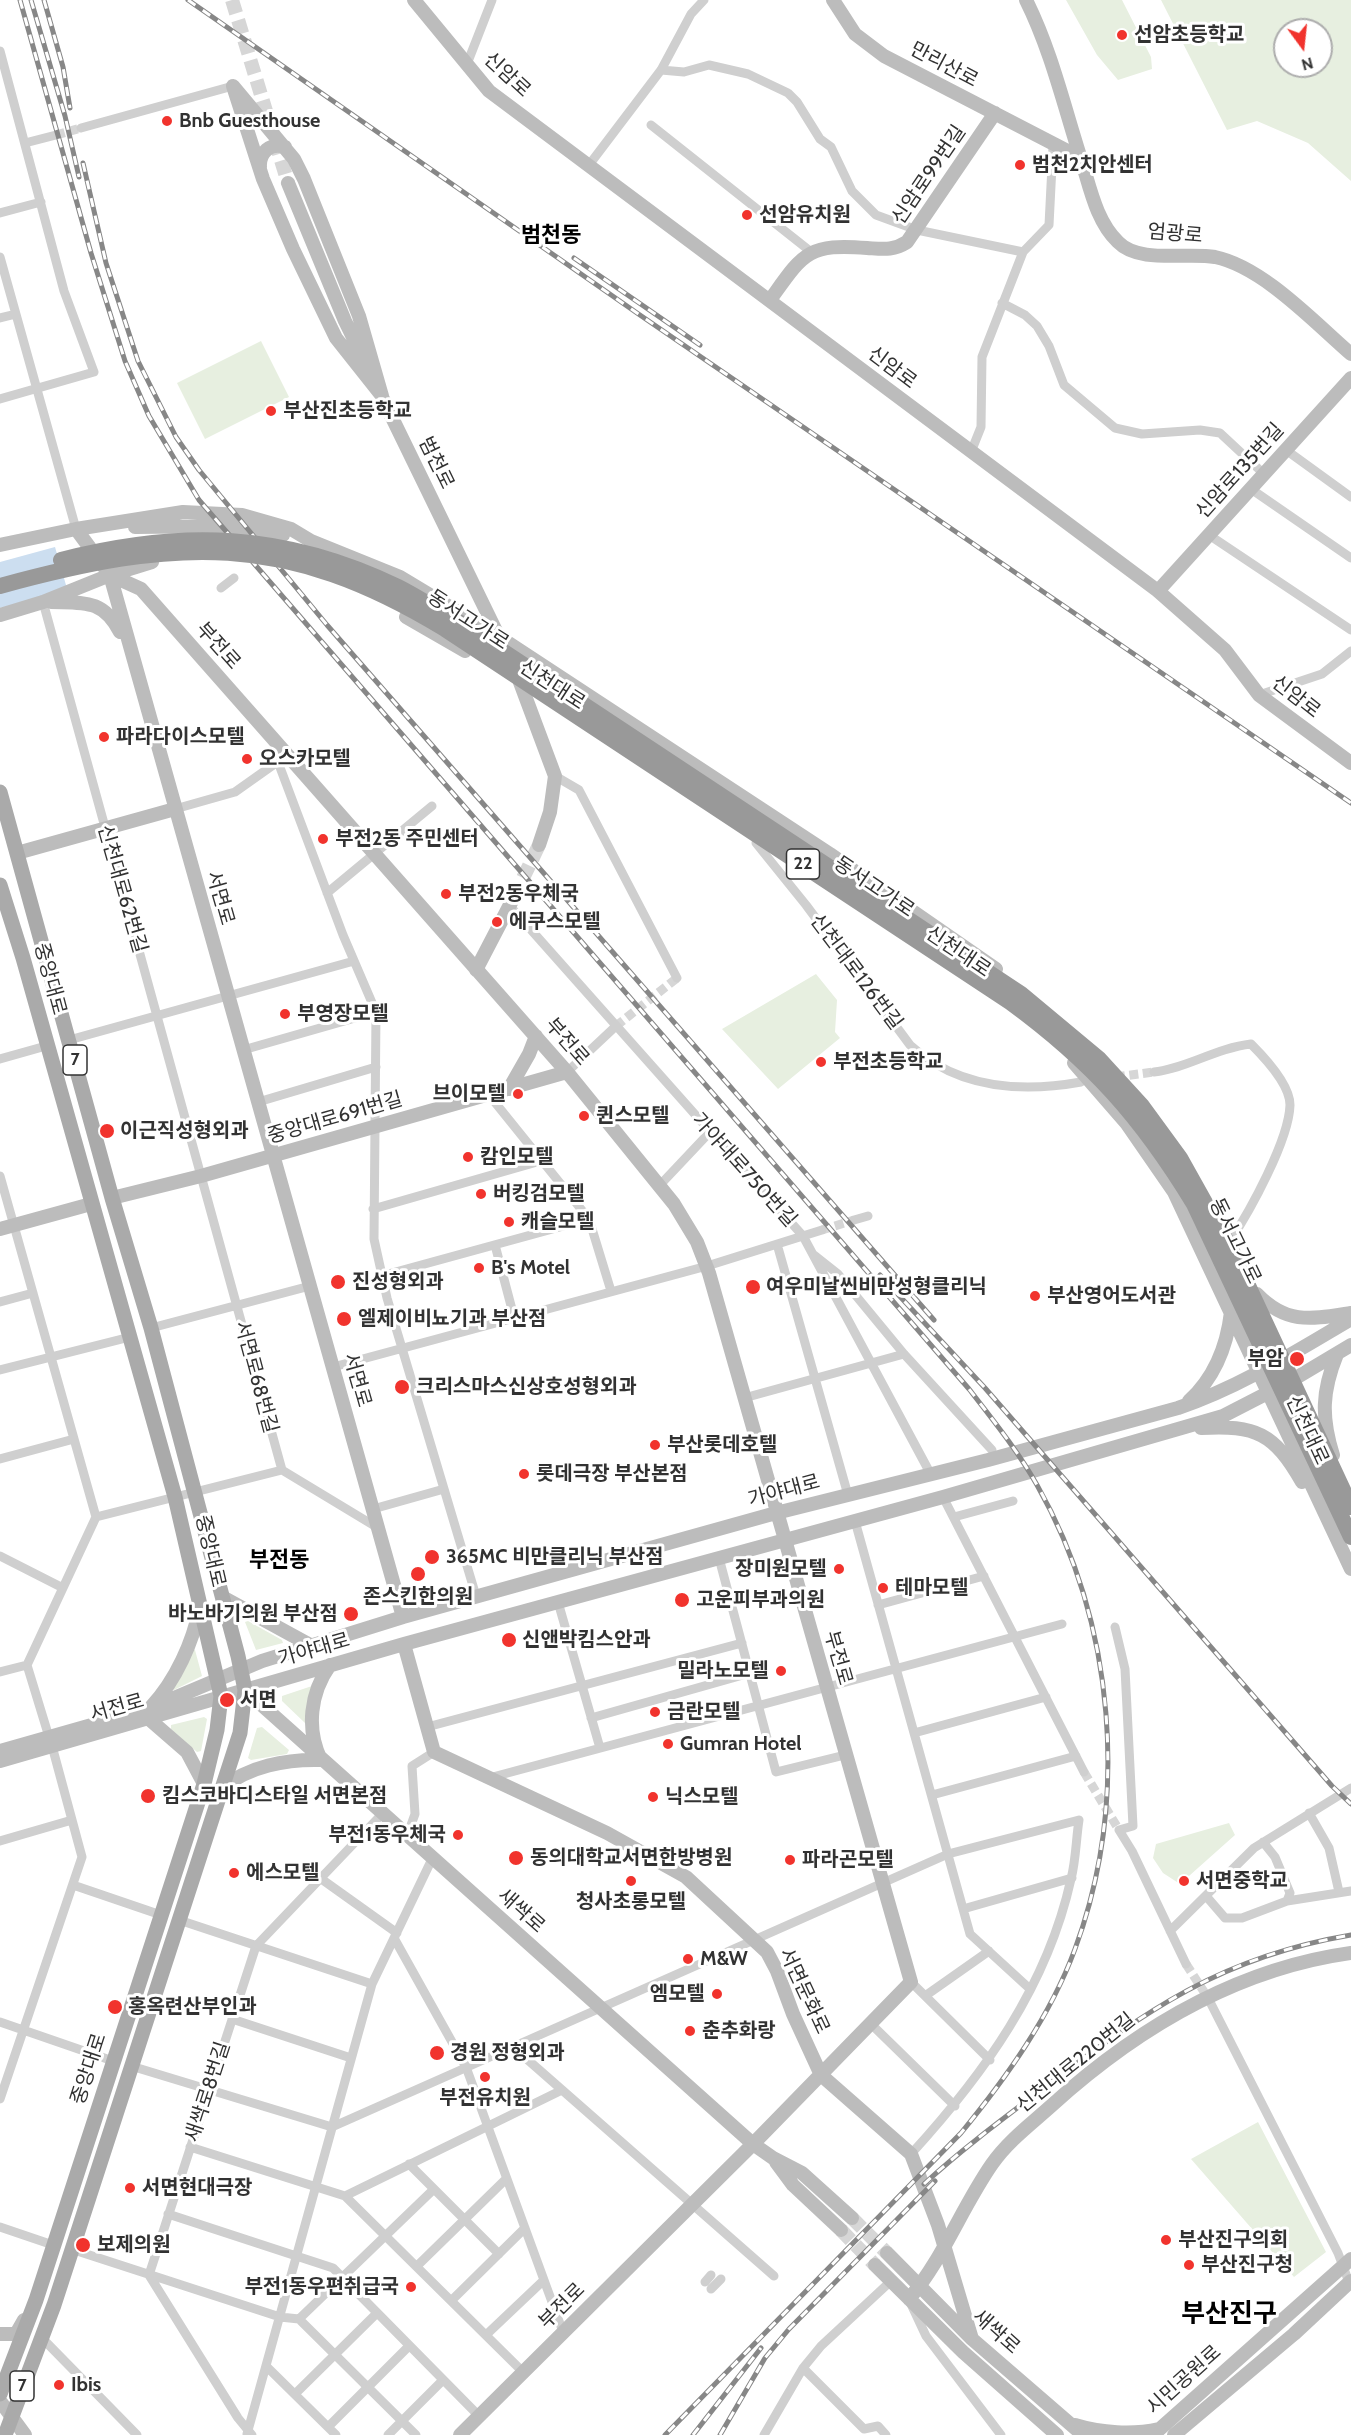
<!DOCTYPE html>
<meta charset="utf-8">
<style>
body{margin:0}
#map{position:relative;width:1351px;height:2435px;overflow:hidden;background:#fff;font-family:Cabin,sans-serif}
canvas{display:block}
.north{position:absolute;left:1273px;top:18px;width:60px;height:60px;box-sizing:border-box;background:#fff;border:2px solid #adadad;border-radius:50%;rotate:165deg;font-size:16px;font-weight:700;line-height:24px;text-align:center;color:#323232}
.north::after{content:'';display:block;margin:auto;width:21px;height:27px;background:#f1332d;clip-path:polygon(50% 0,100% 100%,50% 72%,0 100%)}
</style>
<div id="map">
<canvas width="1351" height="2435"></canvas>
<div class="north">N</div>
</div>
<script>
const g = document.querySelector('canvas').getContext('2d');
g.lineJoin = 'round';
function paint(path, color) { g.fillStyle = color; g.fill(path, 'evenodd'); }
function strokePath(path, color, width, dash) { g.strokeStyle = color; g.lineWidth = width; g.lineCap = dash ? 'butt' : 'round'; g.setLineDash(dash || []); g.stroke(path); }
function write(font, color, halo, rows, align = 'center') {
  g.font = font + ' Cabin,"Noto Sans KR",sans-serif'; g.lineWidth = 6; g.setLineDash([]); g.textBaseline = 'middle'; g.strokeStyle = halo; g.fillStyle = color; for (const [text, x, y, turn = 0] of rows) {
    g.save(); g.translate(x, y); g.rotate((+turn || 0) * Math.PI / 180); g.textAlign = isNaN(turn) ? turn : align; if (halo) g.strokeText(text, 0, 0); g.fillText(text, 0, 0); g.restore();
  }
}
paint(new Path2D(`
 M1066 0H1122L1151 57 1152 69 1118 80 1097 55Z
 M1161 0H1351V181L1308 143 1257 121 1227 130ZM1285 30H1321V66H1285Z
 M261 341 289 397 205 439 177 383Z
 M816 974 837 1000 835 1032 840 1038 778 1089 722 1029Z
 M248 1621 282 1640 283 1643 256 1650 245 1622Z
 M192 1649 195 1650 202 1676 174 1690 172 1688Z
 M312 1686 308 1722 305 1723 282 1701V1696Z
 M204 1717 207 1719 201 1751 197 1752 171 1729V1725Z
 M262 1727 289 1750 287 1754 251 1760 248 1758 257 1728Z
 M1229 1823 1235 1835 1180 1884 1163 1873 1153 1858 1156 1844Z
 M1258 2122 1326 2252 1294 2277 1191 2159Z`), '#e7efe0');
paint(new Path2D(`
 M55 547 68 592 0 608V562Z`), '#ccdef0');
strokePath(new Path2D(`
 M56 135 81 128
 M616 1026 677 978
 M1116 1077 1154 1072
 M822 1230 854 1220
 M1084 1772 1119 1830
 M1186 1964 1208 1998`), '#d6d6d6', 9, [9, 4.5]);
strokePath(new Path2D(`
 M232 0 288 183
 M514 897 539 845
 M852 2218 887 2253
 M841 2230 875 2265`), '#d6d6d6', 14, [14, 7]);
strokePath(new Path2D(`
 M0 51 64 291 94 372 0 399
 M467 64 492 0
 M661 70 684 72 709 65 748 74 788 93 797 102 820 139 831 147 852 191 876 215 917 230 1023 252
 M651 125 810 251
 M81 128 233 86
 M25 143 56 135
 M589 165 661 70 691 14 704 0
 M0 213 41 202
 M0 257 76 529
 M1002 303 1025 315 1037 326 1049 346 1064 385 1115 428 1142 434 1200 430 1220 433 1264 474
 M0 318 16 314
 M1286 450 1351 497
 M971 452 981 427 982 357 1023 252 1049 225 1053 146
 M1251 489 1351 558
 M1209 535 1351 630
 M221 588 234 578
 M43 602 282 1470 378 1528
 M1259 695 1322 674 1351 651
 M278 762 343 935 376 1012 374 1239 387 1298 476 1596
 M555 776 579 790 677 978
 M175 809 235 792 283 758
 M756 843 806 905 910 1045C957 1088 1020 1093 1081 1082
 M327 893 432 806
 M509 905 803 1236 929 1471
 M69 1040 354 961
 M243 1050 376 1012
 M0 1059 46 1046
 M567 1072 616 1026
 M1154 1072C1185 1069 1216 1048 1251 1044 1264 1057 1290 1085 1290 1105 1289 1140 1250 1211 1230 1241
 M489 1095 589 1219 611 1291
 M258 1102 376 1067
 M0 1176 96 1517 27 1665 49 1737
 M660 1185 710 1132
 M373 1209 544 1160
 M854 1220 868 1216
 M777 1244 848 1495
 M495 1245 514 1317
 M814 1255 838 1274 904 1354 992 1450
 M381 1276 589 1219
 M0 1302 33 1293
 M151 1328 310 1286
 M333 1367 707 1266 822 1230
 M0 1370 130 1337
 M744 1398 904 1354
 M0 1459 74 1439
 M943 1497 1084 1772
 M373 1509 444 1489
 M96 1517 282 1470
 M954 1517 1013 1501
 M855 1521 970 1934 1030 1989
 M0 1556 63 1588
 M719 1558 776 1772 845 1755
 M558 1602 600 1748
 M878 1605 984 1576
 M1115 1627 1125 1669 1133 1826 1119 1830 1132 1851 1186 1964
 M0 1672 27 1665
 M591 1718 750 1673
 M427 1727 742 1643
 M914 1733 1046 1697
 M489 1778 1062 1624
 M932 1795 1076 1756
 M1309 1813 1329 1848 1339 1892
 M407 1836 415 1814 412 1766 434 1752
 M0 1841 72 1820
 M1263 1842 1275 1857 1290 1893 1287 1901
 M320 1878 397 1933
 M73 1885 161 1915
 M1206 1896 1225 1918H1242L1287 1901 1351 1891
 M963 1909 1072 1878
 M179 1920 372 1984
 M1170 1931 1254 1848 1351 1788
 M394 1938 466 2067 563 2332
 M911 1982 990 2060
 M925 1996 989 1951
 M1208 1998 1338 2253 1350 2285
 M232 2019 351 2058
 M0 2022 113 2061
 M870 2023 955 2106
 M512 2046 774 2276
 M131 2066 332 2127 948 1854 1079 1820C1076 1839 1076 1860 1071 1879 1047 1987 984 2074 911 2154
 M0 2099 82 1857 52 1746
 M190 2147 345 2196 523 2372
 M409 2164 499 2254
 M345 2196 562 2090
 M168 2214 333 2268 479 2416
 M0 2227 53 2245
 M71 2249 280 2317 299 2319 416 2435
 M417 2266 506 2179
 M705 2282 711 2275
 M711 2289 721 2279
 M452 2300 525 2228
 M911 2304 926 2336 1001 2435
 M299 2319 434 2189
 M486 2335 544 2280
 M41 2337 137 2435
 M266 2366 336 2435
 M803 2368 864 2429 878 2426 886 2435
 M295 2394 377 2313
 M328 2427 409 2346
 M247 2434 372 1984 432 1859
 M252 2435 238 2418 149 2275 256 1946 382 1814
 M388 2435 443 2380
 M764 2435 803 2368 821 2346 891 2281`), '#cfcfcf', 9);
strokePath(new Path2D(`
 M414 0 489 91 1158 591 1225 650 1259 695 1351 763
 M833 0 855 34 884 56 1081 158
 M1026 0C1051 50 1064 106 1081 159 1090 187 1096 221 1118 242 1139 264 1187 252 1215 257 1263 267 1314 322 1351 354
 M233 86 294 159 304 179 359 316 382 396 336 338 293 249 263 179Z
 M260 167C259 153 270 142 285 147
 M288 183 345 321 498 635
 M770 300C803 254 807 243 867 248 883 249 893 251 907 242L995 113
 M135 527C184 526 234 525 283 535
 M76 529 110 575 403 1617
 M0 545 76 529 183 512 242 515 291 529 311 541 400 577 498 636 830 854 996 969
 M110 575 141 589 567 1072 674 1204 697 1242 709 1273 911 1982 753 2144 460 2435
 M1158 591 1351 378
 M51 602C84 603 103 599 120 632
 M0 615 43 602 110 575 152 562
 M406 617 465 651
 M518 677 555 776 550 812 539 845
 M17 853 175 809
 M476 970 514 897
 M1074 1063 1127 1124 1174 1192 1351 1569
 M509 1089 529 1054 536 1036
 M112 1198 201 1176 567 1072
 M0 1229 91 1204
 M1257 1294C1287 1325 1312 1319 1351 1313
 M1189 1401C1214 1378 1227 1346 1231 1312
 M1201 1428C1256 1425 1274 1433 1302 1482
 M1333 1455C1321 1417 1322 1391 1337 1354
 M224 1598 310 1645
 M404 1644 434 1752 607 1833 686 1877 767 1952 777 1971 793 2014 821 2075 911 2154 938 2225 972 2339
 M245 1690 753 2144 773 2158 802 2173 852 2218
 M151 1707C176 1680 193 1642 200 1607
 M149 1719 187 1752 204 1784
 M0 1751 148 1709 262 1661 403 1617 776 1513 988 1460 1178 1408C1240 1387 1295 1352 1351 1319
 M0 1761 404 1644 943 1497 1223 1416 1289 1382 1351 1345
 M221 1789C248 1766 287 1759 321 1760 306 1729 310 1693 330 1665
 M776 2162 793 2185 841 2230
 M887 2253 972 2339 1083 2435
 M875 2265 963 2352 1057 2435
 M909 2299C943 2259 962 2207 992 2164 1008 2141 1031 2124 1051 2106 1136 2029 1235 1969 1351 1953
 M0 2334H16L24 2320
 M0 2401 25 2435
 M1075 2425C1101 2433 1133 2435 1159 2429
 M1153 2435 1351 2259
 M1174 2435 1294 2334 1351 2281`), '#bcbcbc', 14);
strokePath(new Path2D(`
 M0 792 112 1198 151 1328 238 1656 245 1690 240 1733 54 2305 5 2435
 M0 885 23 958 175 1497 221 1696 217 1730 204 1784 36 2300 0 2394`), '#aaa', 15);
const rail = new Path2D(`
 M20 0 91 253 125 361 149 416 199 500 969 1389C993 1420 1018 1451 1037 1485 1115 1623 1130 1800 1075 1949 1050 2017 1006 2078 961 2133L665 2435
 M31 0 65 116 79 177
 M44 0 63 67 70 108
 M188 0 637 313 1351 803
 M83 163 106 263 138 361 176 437 199 470 327 625 934 1320
 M574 258 700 345
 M880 1275 985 1388 1332 1786 1351 1804
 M924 2184C962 2149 1004 2118 1045 2087 1147 2010 1221 1957 1351 1935
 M693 2435 761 2348
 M720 2435 765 2358 789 2329 935 2181`);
strokePath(rail, '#878787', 5);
strokePath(rail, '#fff', 3, [9]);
strokePath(new Path2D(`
 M61 560C182 529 284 532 398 587 418 597 437 610 457 621L1021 994 1099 1059 1142 1106 1180 1158 1232 1251 1351 1507
 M0 586C176 538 284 531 445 629L1010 1002C1092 1062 1141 1117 1194 1204L1351 1537`), '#999', 16);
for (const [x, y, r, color] of [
 [1122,35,6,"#f1332d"],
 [167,121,6,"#f1332d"],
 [1020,165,6,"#f1332d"],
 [747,215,6,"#f1332d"],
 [271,411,6,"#f1332d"],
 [104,737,6,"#f1332d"],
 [247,759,6,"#f1332d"],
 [323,839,6,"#f1332d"],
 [446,894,6,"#f1332d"],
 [497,922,6,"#f1332d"],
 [285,1014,6,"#f1332d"],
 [821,1062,6,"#f1332d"],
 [518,1094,6,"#f1332d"],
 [584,1116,6,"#f1332d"],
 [107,1131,8,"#f1332d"],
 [468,1157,6,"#f1332d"],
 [481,1194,6,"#f1332d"],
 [509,1222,6,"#f1332d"],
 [479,1268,6,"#f1332d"],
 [338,1282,8,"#f1332d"],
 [753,1287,8,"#f1332d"],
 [1035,1296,6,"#f1332d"],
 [344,1319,8,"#f1332d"],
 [1297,1359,8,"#f1332d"],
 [402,1387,8,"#f1332d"],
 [655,1445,6,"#f1332d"],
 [524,1474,6,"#f1332d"],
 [432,1557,8,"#f1332d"],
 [839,1569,6,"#f1332d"],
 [418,1574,8,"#f1332d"],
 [883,1588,6,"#f1332d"],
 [682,1600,8,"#f1332d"],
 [351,1614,8,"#f1332d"],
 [509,1640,8,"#f1332d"],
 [781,1671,6,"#f1332d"],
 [227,1700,8,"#f1332d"],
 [655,1712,6,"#f1332d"],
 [668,1744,6,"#f1332d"],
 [148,1796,8,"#f1332d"],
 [653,1797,6,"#f1332d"],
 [458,1835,6,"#f1332d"],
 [516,1858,8,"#f1332d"],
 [790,1860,6,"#f1332d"],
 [234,1873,6,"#f1332d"],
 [631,1881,6,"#f1332d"],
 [1184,1881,6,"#f1332d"],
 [688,1959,6,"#f1332d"],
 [717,1994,6,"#f1332d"],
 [115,2007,8,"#f1332d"],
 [690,2031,6,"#f1332d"],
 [437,2053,8,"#f1332d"],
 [485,2077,6,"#f1332d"],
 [130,2188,6,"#f1332d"],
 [1166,2240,6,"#f1332d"],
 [83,2245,8,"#f1332d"],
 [1189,2265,6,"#f1332d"],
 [411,2287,6,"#f1332d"],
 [59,2385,6,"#f1332d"]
]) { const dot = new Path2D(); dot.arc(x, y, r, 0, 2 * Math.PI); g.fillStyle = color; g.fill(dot); strokePath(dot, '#fff', 2); }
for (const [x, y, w] of [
 [803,864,33],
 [75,1060,24],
 [22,2386,24]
]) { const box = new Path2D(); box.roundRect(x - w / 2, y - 15, w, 30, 4.5); g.fillStyle = '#fff'; g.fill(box); strokePath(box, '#323232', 1.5); }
write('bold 18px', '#323232', null, [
 ["22",803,864],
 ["7",75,1060],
 ["7",22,2386]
]);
write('bold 20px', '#323232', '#fff', [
 ["선암초등학교",1134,35],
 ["Bnb Guesthouse",179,121],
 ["범천2치안센터",1032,165],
 ["선암유치원",759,215],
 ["부산진초등학교",283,411],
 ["파라다이스모텔",116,737],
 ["오스카모텔",259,759],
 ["부전2동 주민센터",335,839],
 ["부전2동우체국",458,894],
 ["에쿠스모텔",509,922],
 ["부영장모텔",297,1014],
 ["부전초등학교",833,1062],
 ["브이모텔",506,1094,"right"],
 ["퀸스모텔",596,1116],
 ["이근직성형외과",120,1131],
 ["캄인모텔",480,1157],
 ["버킹검모텔",493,1194],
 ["캐슬모텔",521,1222],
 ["B's Motel",491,1268],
 ["진성형외과",352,1282],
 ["여우미날씬비만성형클리닉",766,1287],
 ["부산영어도서관",1047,1296],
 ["엘제이비뇨기과 부산점",358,1319],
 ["부암",1284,1359,"right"],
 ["크리스마스신상호성형외과",416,1387],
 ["부산롯데호텔",667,1445],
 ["롯데극장 부산본점",536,1474],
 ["365MC 비만클리닉 부산점",446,1557],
 ["장미원모텔",827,1569,"right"],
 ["테마모텔",895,1588],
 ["존스킨한의원",418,1597,"center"],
 ["고운피부과의원",696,1600],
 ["바노바기의원 부산점",338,1614,"right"],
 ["신앤박킴스안과",522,1640],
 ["밀라노모텔",769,1671,"right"],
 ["서면",240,1700],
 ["금란모텔",667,1712],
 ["Gumran Hotel",680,1744],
 ["킴스코바디스타일 서면본점",162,1796],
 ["닉스모텔",665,1797],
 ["부전1동우체국",446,1835,"right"],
 ["동의대학교서면한방병원",530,1858],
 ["파라곤모텔",802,1860],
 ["에스모텔",246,1873],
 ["서면중학교",1196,1881],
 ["청사초롱모텔",631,1902,"center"],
 ["M&W",700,1959],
 ["엠모텔",705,1994,"right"],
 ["홍옥련산부인과",128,2007],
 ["춘추화랑",702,2031],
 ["경원 정형외과",450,2053],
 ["부전유치원",485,2098,"center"],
 ["서면현대극장",142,2188],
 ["부산진구의회",1178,2240],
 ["보제의원",97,2245],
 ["부산진구청",1201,2265],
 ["부전1동우편취급국",399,2287,"right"],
 ["Ibis",71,2385]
], 'left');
write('20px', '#323232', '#fff', [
 ["만리산로",944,65,28],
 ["신암로",507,75,43],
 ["신암로99번길",929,175,-56],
 ["엄광로",1175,234,5],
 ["신암로",892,368,37],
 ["범천로",436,463,64],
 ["신암로135번길",1240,471,-48],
 ["동서고가로",468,620,33],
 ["부전로",218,646,48],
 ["신천대로",552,685,33],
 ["신암로",1296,697,38],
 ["동서고가로",874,887,34],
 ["신천대로62번길",122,889,74],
 ["서면로",220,898,74],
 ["신천대로",958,952,34],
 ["신천대로126번길",856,972,53],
 ["중앙대로",50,979,75],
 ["부전로",567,1042,49],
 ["중앙대로691번길",335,1118,-16],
 ["가야대로750번길",744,1170,48],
 ["동서고가로",1235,1241,64],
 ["서면로68번길",256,1377,75],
 ["서면로",357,1380,74],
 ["신천대로",1307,1430,65],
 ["가야대로",784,1491,-15],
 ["중앙대로",210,1551,77],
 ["가야대로",314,1650,-16],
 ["부전로",838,1658,74],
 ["서전로",117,1708,-16],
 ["새싹로",521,1911,42],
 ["서면문화로",804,1991,65],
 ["신천대로220번길",1076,2063,-39],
 ["중앙대로",89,2069,-72],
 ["새싹로8번길",208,2092,-72],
 ["부전로",562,2306,-45],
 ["새싹로",996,2332,42],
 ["시민공원로",1184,2380,-42]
]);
write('bold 22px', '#000', '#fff', [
 ["범천동",551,236],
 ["부전동",279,1561]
]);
write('bold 26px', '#000', '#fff', [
 ["부산진구",1229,2314]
]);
</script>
